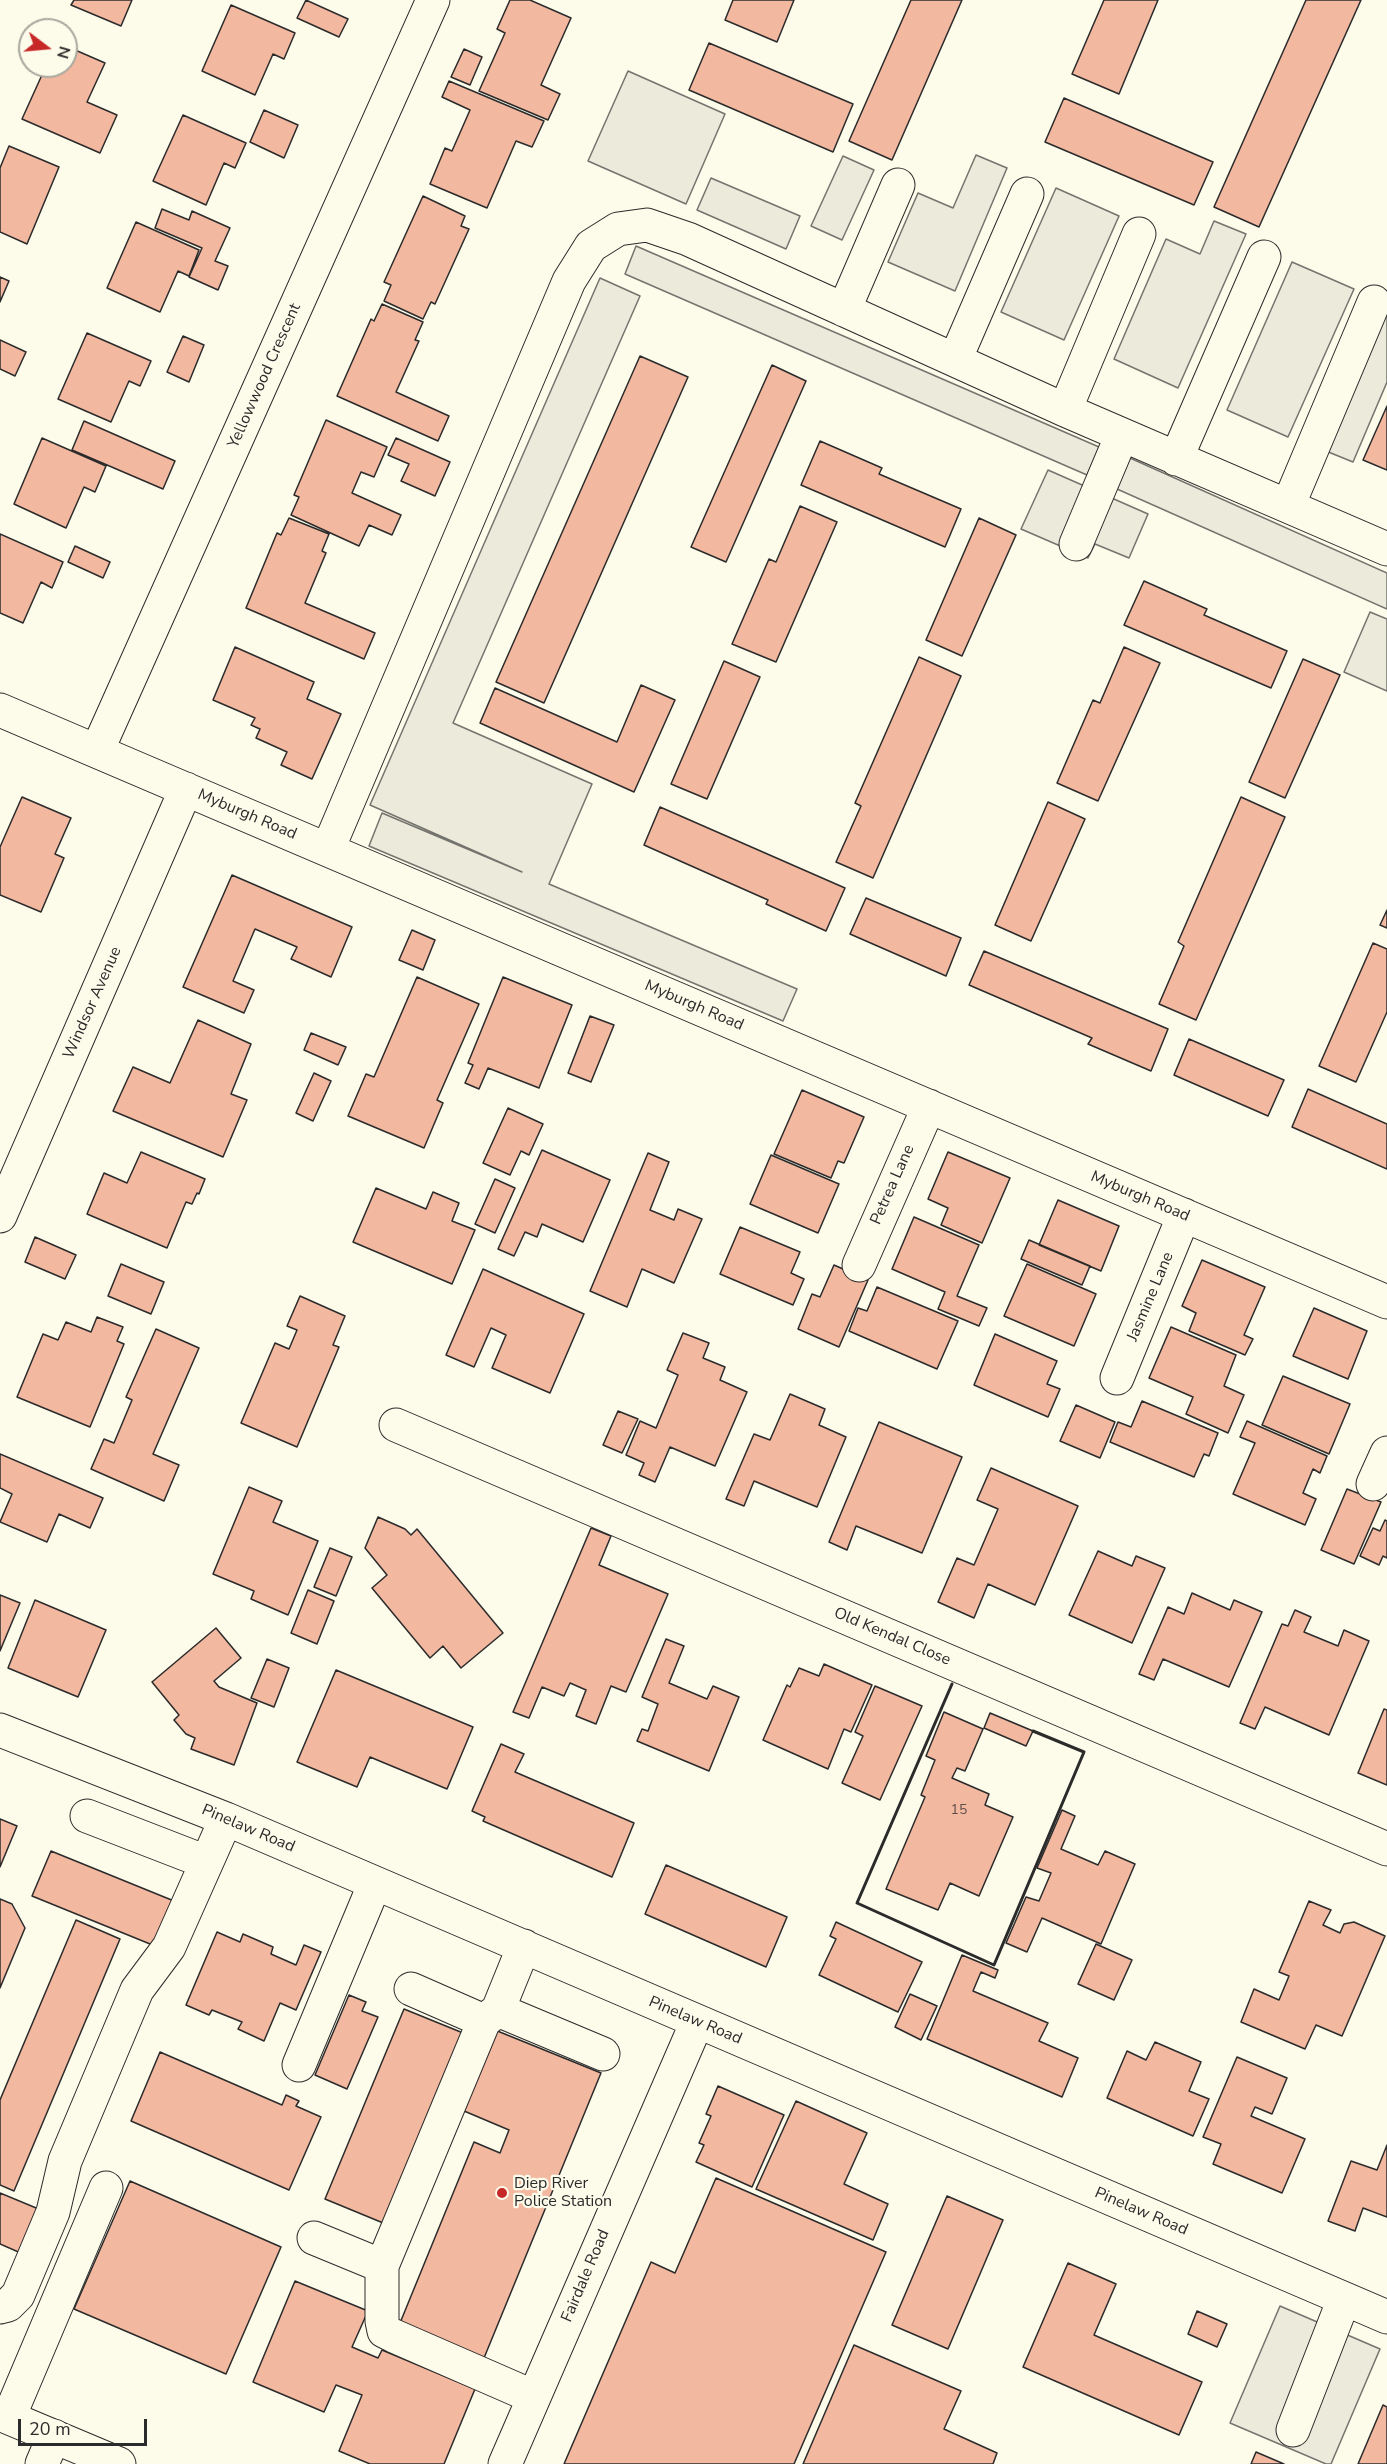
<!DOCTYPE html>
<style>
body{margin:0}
#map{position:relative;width:1387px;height:2464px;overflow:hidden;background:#fdfbea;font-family:"Nunito Sans",sans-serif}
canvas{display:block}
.north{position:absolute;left:18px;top:18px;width:60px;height:60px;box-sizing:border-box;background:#fdfbea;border:2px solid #a9a89e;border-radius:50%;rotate:106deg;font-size:16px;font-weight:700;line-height:24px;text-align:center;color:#2b2b2b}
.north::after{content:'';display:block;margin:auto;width:21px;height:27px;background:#c62828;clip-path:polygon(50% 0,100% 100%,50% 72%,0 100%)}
.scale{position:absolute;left:18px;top:2419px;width:129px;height:27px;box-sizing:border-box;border:3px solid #2b2b2b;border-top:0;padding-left:8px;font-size:18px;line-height:21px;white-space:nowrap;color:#2b2b2b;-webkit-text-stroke:4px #fdfbea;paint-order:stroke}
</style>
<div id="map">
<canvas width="1387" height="2464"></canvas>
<div class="north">N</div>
<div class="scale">20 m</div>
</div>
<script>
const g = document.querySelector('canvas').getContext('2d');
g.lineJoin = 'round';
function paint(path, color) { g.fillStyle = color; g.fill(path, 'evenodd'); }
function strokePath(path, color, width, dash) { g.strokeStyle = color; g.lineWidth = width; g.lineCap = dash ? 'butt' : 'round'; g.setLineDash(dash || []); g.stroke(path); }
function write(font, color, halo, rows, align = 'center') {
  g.font = font + ' "Nunito Sans",sans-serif'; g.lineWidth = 4.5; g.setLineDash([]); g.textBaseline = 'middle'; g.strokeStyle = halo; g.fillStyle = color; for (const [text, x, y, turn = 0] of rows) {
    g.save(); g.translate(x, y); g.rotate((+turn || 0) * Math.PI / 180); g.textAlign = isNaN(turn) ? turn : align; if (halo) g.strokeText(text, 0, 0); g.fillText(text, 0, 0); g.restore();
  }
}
const parking = new Path2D(`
 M628 71 725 114 686 204 588 161Z
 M976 155 1007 168 955 291 888 262 918 193 953 208Z
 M843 156 874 170 842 240 811 226Z
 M711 178 800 216 786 249 697 210Z
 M1056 188 1119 216 1064 340 1001 312Z
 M1214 221 1246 234 1178 388 1114 359 1166 239 1200 254Z
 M636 246 1099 447 1087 475 625 274Z
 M1292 262 1354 289 1288 437 1227 410Z
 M600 278 640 296 453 723 592 784 549 884 797 989 783 1021 369 846 382 813 522 872 370 805Z
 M1387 301V382L1353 462 1321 449Z
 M1130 458 1387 573V609L1117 489Z
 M1048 470 1148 514 1129 558 1095 544 1088 558 1021 529Z
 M1370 612 1387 619V691L1344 672Z
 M1280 2306 1380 2349 1331 2464H1326L1230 2423Z`);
paint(parking, '#eceadb');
strokePath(parking, '#74746e', 1.5);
const building = new Path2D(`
 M74 0H132L121 26 71 5Z
 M306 0 348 19 339 37 297 18Z
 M510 0H530L571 18 541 85 560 94 548 120 479 91 505 33 497 29Z
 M733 0H794L777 42 725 20Z
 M911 0H962L892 160 849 141Z
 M1104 0H1158L1119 94 1072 74Z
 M1306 0H1361L1259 227 1214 207Z
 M231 5 295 33 284 59 273 54 255 95 202 71Z
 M709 43 853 104 833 152 689 90Z
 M66 46 105 63 87 102 117 115 100 153 22 119 46 66H66Z
 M464 49 482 57 470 85 451 77Z
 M449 81 544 121 532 147 516 141 487 208 430 184 445 148 452 151 470 110 442 97Z
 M1064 98 1213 162 1194 205 1045 142Z
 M264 110 298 125 284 158 250 142Z
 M183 115 246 143 235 168 224 163 206 205 153 181Z
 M9 146 59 167 27 244 0 232V168Z
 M423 196 465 216 461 226 469 229 435 304 431 302 423 319 384 301 391 285 384 282Z
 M162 209 189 220 192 211 230 228 215 261 228 266 218 290 189 277 202 248 155 228Z
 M136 222 199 250 189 276 178 271 160 312 107 288Z
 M0 277 9 281 0 302Z
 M382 304 423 322 415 340 419 341 396 392 449 416 438 441 337 396 371 319 374 321Z
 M87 333 151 361 140 386 129 381 111 422 58 399Z
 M183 336 204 345 189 382 167 372Z
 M0 340 26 352 15 376 0 369Z
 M640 356 688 377 544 703 496 682Z
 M772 365 806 381 726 562 691 547Z
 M1387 406V470L1363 460Z
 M326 420 387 447 374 477 361 472 352 493 401 515 392 535 369 525 359 546 291 515 299 497 294 495Z
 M84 421 175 461 163 489 72 450Z
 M42 438 106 466 95 492 84 487 66 528 14 504Z
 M396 438 450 462 435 496 401 481 409 464 388 455Z
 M820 441 882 468 879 474 961 509 945 547 801 485Z
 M800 506 837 522 776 662 732 644 769 559 776 562Z
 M289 518 329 534 322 551 326 553 305 603 375 633 364 659 246 608 277 533 281 535Z
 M979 518 1016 535 962 656 926 640Z
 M0 534 63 562 52 588 41 582 23 623 0 613Z
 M75 546 110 562 103 578 68 562Z
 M1144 581 1207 609 1204 615 1287 651 1271 688 1124 625Z
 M235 647 314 682 307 699 341 714 312 779 281 765 287 752 256 738 260 729 251 725 255 718 213 700Z
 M1124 647 1160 663 1098 801 1057 783 1093 700 1100 703Z
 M919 657 961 676 873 878 836 862 861 806 855 803Z
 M1303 659 1340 675 1285 798 1249 782Z
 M724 661 760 677 707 799 671 784Z
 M641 685 675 700 634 792 480 723 495 688 617 742Z
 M22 797 71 818 55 854 64 858 41 912 0 895V847Z
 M1241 797 1285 817 1196 1020 1159 1004 1184 946 1178 942Z
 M1048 802 1085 819 1031 941 995 925Z
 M660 807 845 888 826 931 766 904 768 900 644 845Z
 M232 875 352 927 331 977 291 959 297 947 255 929 233 981 254 990 244 1013 183 987Z
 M866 898 961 938 946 976 850 934Z
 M1387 910V928L1380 925Z
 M412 930 435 940 423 970 399 960Z
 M1373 943 1387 949V1012L1356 1082 1319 1066Z
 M984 951 1168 1029 1151 1071 1088 1044 1092 1038 969 985Z
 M417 977 479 1004 437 1100 443 1103 424 1148 348 1116 366 1074 374 1077Z
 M503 977 572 1005 539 1088 488 1068 479 1089 465 1083 473 1065 468 1063Z
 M590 1016 614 1025 591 1082 568 1073Z
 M198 1020 251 1044 231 1094 247 1100 223 1157 113 1111 133 1067 170 1083Z
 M311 1033 346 1047 338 1065 304 1050Z
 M1189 1039 1284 1080 1268 1116 1174 1075Z
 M314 1073 331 1081 313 1121 296 1113Z
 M1308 1089 1387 1124V1169L1292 1127Z
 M802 1090 864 1117 844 1163 838 1161 831 1178 774 1154Z
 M508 1108 543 1124 529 1155 521 1151 510 1175 483 1163Z
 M542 1150 610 1180 583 1242 542 1224 537 1237 525 1232 514 1256 498 1249Z
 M141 1152 205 1179 199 1194 197 1193 192 1204 186 1202 167 1248 87 1214 104 1173 127 1183Z
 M948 1152 1010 1178 982 1243 941 1225 948 1208 928 1199Z
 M648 1153 669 1162 650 1210 674 1220 678 1209 702 1219 674 1283 642 1269 627 1307 590 1291Z
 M771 1155 839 1184 818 1233 750 1204Z
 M495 1179 515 1188 495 1233 475 1224Z
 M376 1188 426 1209 433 1192 459 1203 452 1221 475 1230 452 1284 353 1242Z
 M1058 1200 1119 1226 1101 1271 1039 1245Z
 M914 1217 979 1245 957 1296 987 1308 979 1326 938 1309 945 1292 892 1269Z
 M740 1227 800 1252 791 1273 804 1279 793 1305 720 1274Z
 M35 1237 76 1255 65 1279 25 1262Z
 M1029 1240 1090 1266 1082 1285 1021 1259Z
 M1202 1260 1265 1287 1244 1335 1253 1339 1245 1355 1189 1331 1196 1313 1182 1306Z
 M121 1264 164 1282 151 1314 108 1296Z
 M1027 1264 1096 1294 1074 1346 1004 1316Z
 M834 1265 868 1280 839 1347 798 1329 812 1294 820 1297Z
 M483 1269 584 1314 550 1393 492 1368 506 1335 491 1328 474 1367 446 1355Z
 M877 1287 958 1321 937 1369 849 1331 858 1308 867 1311Z
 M300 1296 345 1316 333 1345 339 1347 297 1447 241 1423 275 1343 289 1349 297 1330 287 1326Z
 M1314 1308 1367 1331 1348 1379 1293 1356Z
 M97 1317 123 1327 117 1341 124 1344 90 1427 17 1397 43 1334 58 1340 66 1322 91 1332Z
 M1171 1327 1236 1355 1224 1386 1244 1395 1228 1433 1186 1414 1193 1397 1149 1378Z
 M156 1329 199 1348 153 1454 179 1465 164 1501 91 1469 104 1439 114 1443 132 1400 126 1397Z
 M683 1333 709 1343 703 1358 725 1367 720 1380 747 1392 715 1466 670 1447 655 1482 639 1475 644 1463 626 1455 640 1421 656 1428 678 1375 667 1370Z
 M995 1334 1057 1361 1047 1384 1060 1389 1048 1417 974 1385Z
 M1283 1376 1350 1404 1329 1454 1262 1425Z
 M790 1394 825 1409 819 1425 846 1437 817 1507 754 1481 744 1506 726 1499 754 1434 770 1440Z
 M1142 1401 1218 1433 1209 1456 1204 1454 1194 1477 1110 1442 1118 1422 1131 1427Z
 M1076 1405 1115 1422 1100 1458 1060 1441Z
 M618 1411 638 1419 622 1453 603 1445Z
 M1247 1421 1327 1456 1320 1473 1313 1469 1303 1493 1316 1499 1305 1525 1233 1494 1255 1443 1240 1437Z
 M879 1422 962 1457 922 1553 856 1526 847 1550 829 1542Z
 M0 1454 103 1498 90 1528 59 1514 47 1542 0 1522 12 1494 0 1488Z
 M991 1468 1078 1506 1035 1605 988 1584 974 1618 938 1602 957 1558 974 1565 998 1509 977 1500Z
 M249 1487 282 1501 273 1522 318 1541 288 1615 251 1599 254 1591 213 1574Z
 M1347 1489 1381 1502 1354 1564 1321 1550Z
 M378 1517 405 1529 411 1535 417 1529 503 1633 461 1668 443 1646 430 1658 372 1588 387 1575 365 1548Z
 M1385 1520 1387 1521V1558L1383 1556 1379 1565 1360 1556 1373 1528 1380 1531Z
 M591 1528 611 1536 599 1565 668 1594 626 1692 611 1686 596 1724 576 1716 586 1690 570 1683 564 1696 542 1687 529 1718 513 1712Z
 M330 1548 352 1557 336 1596 314 1587Z
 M1098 1551 1132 1566 1136 1556 1165 1568 1132 1643 1069 1615Z
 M308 1590 334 1601 317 1644 291 1633Z
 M1192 1593 1230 1610 1234 1600 1262 1612 1229 1687 1163 1659 1154 1680 1139 1674 1168 1607 1184 1614Z
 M0 1595 20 1603 0 1651Z
 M35 1600 106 1630 78 1697 8 1668Z
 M1295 1610 1311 1617 1304 1632 1338 1646 1344 1630 1369 1641 1329 1735 1265 1707 1255 1729 1240 1723 1282 1624 1288 1626Z
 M216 1628 241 1658 214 1681 219 1687 257 1703 234 1765 191 1749 195 1738 186 1734 174 1720 179 1715 152 1682Z
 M666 1639 684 1646 669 1683 707 1699 713 1686 739 1697 709 1771 637 1741 642 1729 648 1731 658 1704 642 1697Z
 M267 1659 289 1668 274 1707 251 1698Z
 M824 1664 872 1685 851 1732 844 1729 828 1769 763 1740 787 1685 790 1687 799 1668 819 1676Z
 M336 1670 473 1727 447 1789 370 1757 357 1787 297 1762Z
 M875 1686 922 1706 880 1800 842 1783 863 1736 855 1732Z
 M1384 1709 1387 1710V1785L1358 1773Z
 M944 1712 983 1729 965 1771 957 1768 952 1778 989 1794 985 1805 1013 1817 979 1896 950 1883 938 1910 886 1889 925 1797 921 1795 935 1760 926 1756Z
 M990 1713 1033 1731 1026 1746 984 1728Z
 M501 1744 524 1754 515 1772 634 1823 612 1877 483 1821 485 1817 472 1811Z
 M1062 1810 1075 1816 1061 1849 1098 1865 1105 1851 1135 1864 1101 1944 1042 1918 1027 1952 1006 1943 1026 1897 1039 1901 1051 1873 1037 1868Z
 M0 1819 17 1826 0 1867Z
 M51 1851 174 1901 155 1946 32 1896Z
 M666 1865 787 1917 766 1967 645 1914Z
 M0 1899 12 1904 25 1928 0 1988Z
 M1309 1901 1331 1910 1323 1925 1340 1933 1344 1924 1354 1922 1385 1936 1342 2036 1316 2025 1305 2049 1241 2022 1254 1989 1279 2000 1289 1976 1279 1972Z
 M76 1920 120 1939 14 2191 0 2185V2100Z
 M836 1922 922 1962 898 2012 819 1975 836 1939 830 1936Z
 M217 1932 240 1942 243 1934 273 1947 271 1954 296 1965 304 1945 321 1952 296 2010 280 2003 264 2041 238 2029 242 2022 212 2010 209 2015 186 2005Z
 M1096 1944 1132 1960 1114 2000 1078 1984Z
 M962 1955 998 1970 995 1978 981 1972 973 1991 1048 2023 1039 2041 1078 2058 1062 2097 927 2039Z
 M910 1994 937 2006 921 2040 895 2027Z
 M349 1995 366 2002 362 2011 378 2017 347 2089 315 2075Z
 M404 2009 468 2035 388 2225 325 2199Z
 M490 2028 601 2073 484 2358 400 2323 474 2142 500 2153 509 2130 457 2108Z
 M1155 2042 1201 2062 1189 2091 1209 2099 1193 2136 1107 2098 1127 2051 1146 2060Z
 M160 2052 282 2105 286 2095 299 2101 296 2106 321 2117 289 2190 131 2121Z
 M1237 2057 1287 2078 1272 2114 1255 2107 1251 2116 1305 2139 1282 2193 1213 2164 1221 2144 1203 2137Z
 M718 2086 784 2115 752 2187 696 2162 704 2145 699 2143 711 2116 706 2114Z
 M796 2101 867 2133 844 2184 888 2204 873 2240 756 2189Z
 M1387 2145V2217L1363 2208 1355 2231 1328 2221 1351 2161 1377 2170Z
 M716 2178 886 2252 794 2464H564L651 2262 675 2273Z
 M130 2181 281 2247 226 2374 74 2309Z
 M0 2193 41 2210 23 2254 0 2244Z
 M947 2196 1003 2220 948 2349 892 2325Z
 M1068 2263 1116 2284 1094 2335 1202 2382 1179 2435 1023 2367Z
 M295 2281 368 2311 352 2347 378 2358 382 2350 475 2389 444 2464H370L339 2451 362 2395 336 2385 324 2412 253 2382Z
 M1197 2311 1227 2324 1217 2347 1188 2334Z
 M854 2345 961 2391 944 2429 997 2453 993 2464H803Z
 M1383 2405 1387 2407V2464H1358Z
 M1256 2452 1284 2464H1251Z`);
paint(building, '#f2b8a0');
strokePath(building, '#2b2b2b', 1.5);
const minor = new Path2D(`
 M844 310 898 185
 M955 360 1027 194
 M1065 410 1139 234
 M1176 459 1264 257
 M1288 506 1374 302
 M1076 544 1122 435
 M0 710 1387 1302
 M97 751 433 0
 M328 849 569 281 591 246 618 229 647 225 688 239 1065 410 1387 549
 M0 1216 186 789
 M859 1265 929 1106
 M1117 1378 1184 1215
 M396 1425 1387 1849
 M1373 1484 1387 1453
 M0 1730 226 1819 1387 2317
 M87 1816 206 1862
 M524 1946 498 2010 484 2021 382 2266V2321L384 2331 394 2336 534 2397
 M411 1989 484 2021
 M498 2010 603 2054
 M299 2065 375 1883
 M314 2238 382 2266
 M0 2307 8 2305 18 2295 53 2212 65 2161 137 1990 169 1947 226 1819
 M9 2417 106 2188
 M1293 2430 1344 2299
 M42 2464 54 2436
 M505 2464 697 2022`);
const major = new Path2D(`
 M0 2414 119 2464`);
strokePath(minor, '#2b2b2b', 35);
strokePath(major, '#2b2b2b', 35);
strokePath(minor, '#fdfbea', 33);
strokePath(major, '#fdfbea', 33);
strokePath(new Path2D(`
 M952 1684 857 1903 994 1965 1084 1752 1033 1731`), '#2b2b2b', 3);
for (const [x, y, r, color] of [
 [502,2193,6,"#c62828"]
]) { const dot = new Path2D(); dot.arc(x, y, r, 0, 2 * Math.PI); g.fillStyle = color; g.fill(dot); strokePath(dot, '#fdfbea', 2); }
write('14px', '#5d4e48', null, [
 ["15",959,1811]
]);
write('16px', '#2b2b2b', '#fdfbea', [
 ["Yellowwood Crescent",265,376,-66],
 ["Myburgh Road",247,815,23],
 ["Windsor Avenue",93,1003,-66],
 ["Myburgh Road",694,1006,23],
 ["Petrea Lane",893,1185,-66],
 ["Myburgh Road",1140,1197,23],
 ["Jasmine Lane",1151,1297,-67],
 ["Old Kendal Close",892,1637,23],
 ["Pinelaw Road",248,1829,23],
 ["Pinelaw Road",695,2021,23],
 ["Pinelaw Road",1141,2212,23],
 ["Fairdale Road",586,2276,-67]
]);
write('16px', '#2b2b2b', '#fdfbea', [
 ["Diep River",514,2184],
 ["Police Station",514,2202]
], 'left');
</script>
